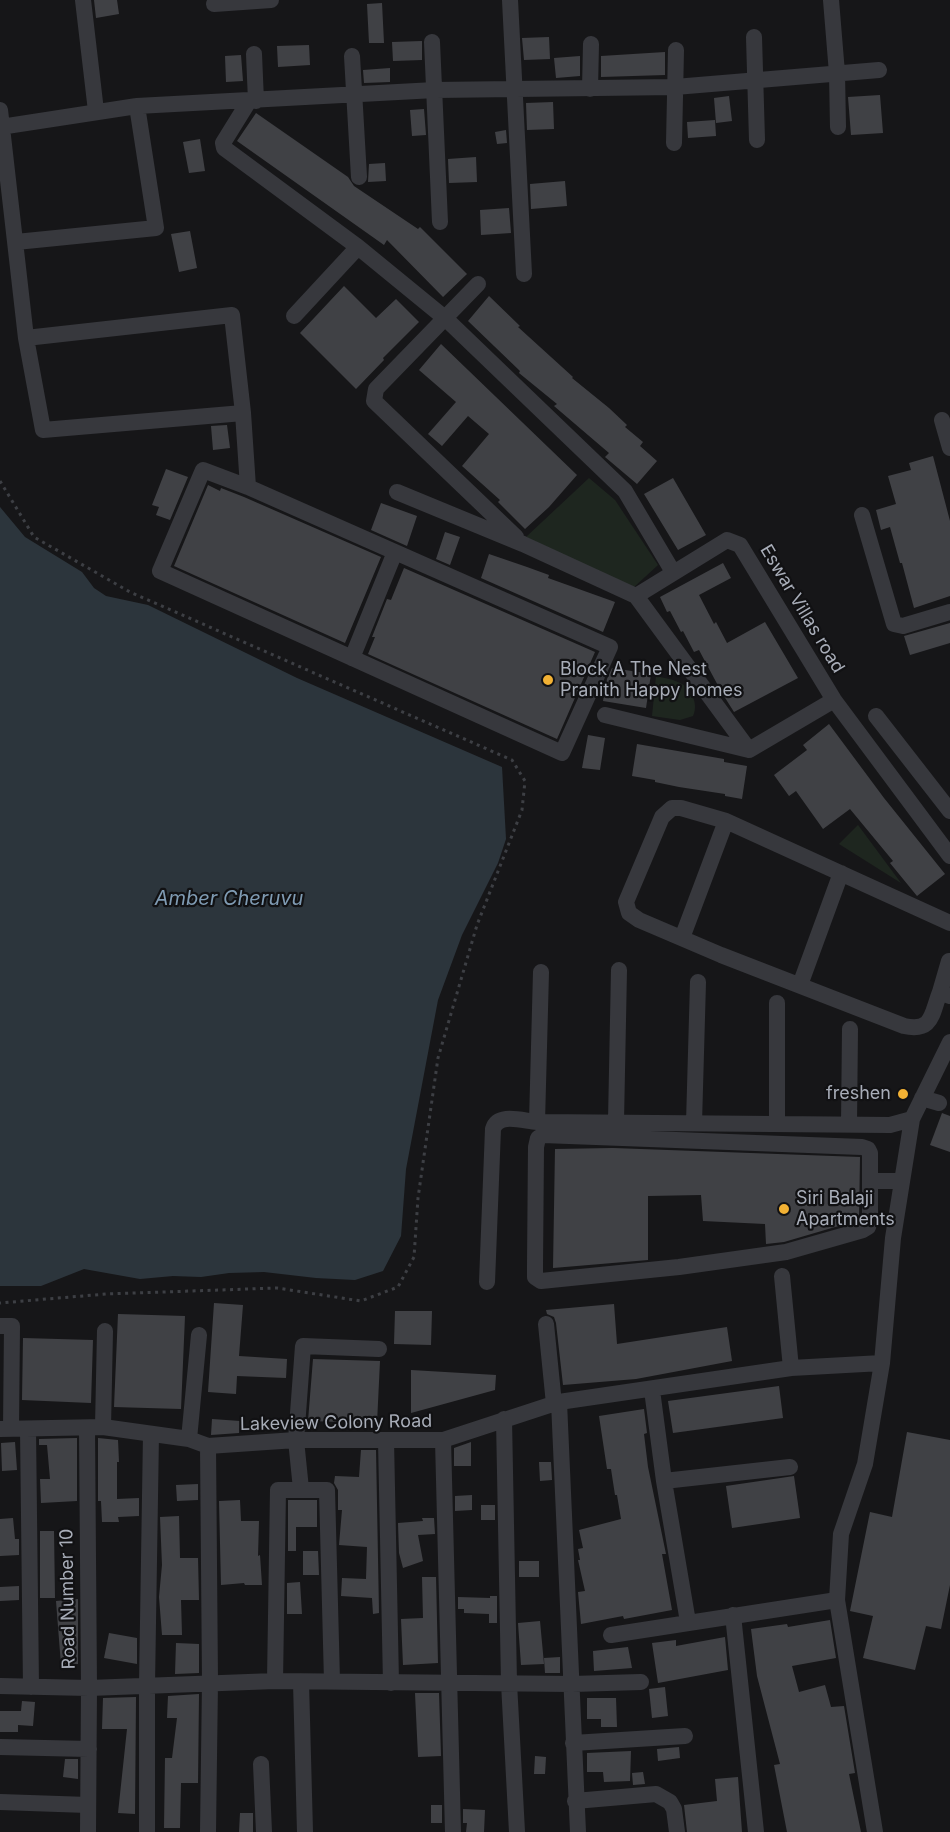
<!DOCTYPE html>
<style>
body{margin:0}
canvas{display:block;background:#161618}
</style>
<canvas width="950" height="1832"></canvas>
<script>
const g = document.querySelector('canvas').getContext('2d');
g.lineJoin = 'round';
function paint(path, color) { g.fillStyle = color; g.fill(path, 'evenodd'); }
function strokePath(path, color, width, dash) { g.strokeStyle = color; g.lineWidth = width; g.lineCap = dash ? 'butt' : 'round'; g.setLineDash(dash || []); g.stroke(path); }
function write(font, color, halo, rows, align = 'center') {
  g.font = font + ' Inter,sans-serif'; g.lineWidth = 4.5; g.setLineDash([]); g.textBaseline = 'middle'; g.strokeStyle = halo; g.fillStyle = color; for (const [text, x, y, turn = 0] of rows) {
    g.save(); g.translate(x, y); g.rotate((+turn || 0) * Math.PI / 180); g.textAlign = isNaN(turn) ? turn : align; if (halo) g.strokeText(text, 0, 0); g.fillText(text, 0, 0); g.restore();
  }
}
paint(new Path2D(`
 M589 478 615 500 658 565 633 588 526 537Z
 M656 676C663 678 673 679 680 683 691 688 699 704 693 716L680 720 652 716Z
 M858 825 901 883 839 844Z`), '#1e261f');
paint(new Path2D(`
 M0 507 25 537 82 572 94 588 106 596 148 605 297 678 502 767 506 839 498 863 462 935 438 1000 406 1169 401 1236 383 1271 355 1280 316 1278 264 1272 229 1273 201 1277 173 1276 140 1279 84 1269 41 1286H0Z`), '#2c353c');
paint(new Path2D(`
 M94 0H117L119 14 96 18Z
 M382 3 384 43H369L367 4Z
 M549 37 550 59 524 60 522 38Z
 M422 41V60L393 61 392 42Z
 M309 45 310 65 278 67 277 46Z
 M665 52V75L601 77V56Z
 M241 55 243 81 226 82 225 56Z
 M580 56V76L556 78 554 58Z
 M390 68V82L364 83 363 70Z
 M880 95 883 133 851 135 848 97Z
 M729 96 732 121 716 123 714 98Z
 M553 102 554 129 527 130 526 103Z
 M424 109 426 135 412 136 410 110Z
 M256 113 348 177 354 186 418 229 420 227 467 274 443 297 387 240 384 245 237 141Z
 M715 120 716 136 688 138 687 122Z
 M506 130 507 143 497 144 495 132Z
 M200 139 205 171 189 173 183 142Z
 M476 157 477 182 449 183 448 159Z
 M385 163 386 181 368 182 369 164Z
 M565 181 567 206 531 209 530 184Z
 M509 208 511 233 481 235 480 210Z
 M190 231 197 268 179 272 171 234Z
 M344 286 376 318 396 299 419 322 383 358 384 360 356 389 300 333Z
 M489 296 520 326 518 327 573 377 572 378 609 408 627 425 625 427 643 442 640 446 657 461 637 484 605 457 609 453 554 406 557 404 519 373 520 371 468 321Z
 M441 344 577 475 549 507 525 529 498 502 500 500 462 466 489 434 468 416 442 446 428 434 456 402 419 370Z
 M227 425 230 448 213 450 211 426Z
 M933 456 950 521V596L914 608 902 563H900L890 527 881 530 876 510 896 504 888 476 911 470 909 463Z
 M166 469 188 477 170 520 156 515 159 507 152 505Z
 M673 478 706 535 678 550 644 494Z
 M208 485 220 491 221 488 244 497 381 557 345 643 174 566Z
 M381 503 417 516 407 546 371 530Z
 M445 532 460 537 450 565 436 559Z
 M489 554 527 567 549 575 548 578 615 602 603 632 481 578Z
 M723 563 731 578 699 595 714 624 716 622 727 643 765 622 798 678 734 712 722 693 699 650 694 652 683 631 681 632 670 611 667 612 660 597Z
 M404 568 595 652 557 739 368 654 375 637H372L387 599 391 600Z
 M950 623V643L910 655 904 636Z
 M612 668 651 674 646 708 603 701 607 679Z
 M829 724 884 798 945 874 917 896 890 863 893 861 850 809 823 829 796 791 789 796 774 775 807 750 803 745Z
 M588 735 605 738 600 770 582 768Z
 M637 744 724 759V762L747 766 742 799 725 796V794L679 787 655 782V780L632 776Z
 M942 1113 950 1116V1152L930 1145Z
 M613 1148 860 1157 859 1220 784 1242 766 1244 765 1224 703 1221 701 1195 648 1196V1260L553 1268 555 1149Z
 M214 1303 243 1305 239 1356 287 1359 286 1378 237 1376 236 1394 208 1392Z
 M614 1304 617 1344 727 1327 732 1361 636 1379 563 1385 556 1323 554 1317 547 1314 546 1310Z
 M395 1311H432L431 1345 394 1344Z
 M118 1314 185 1316 181 1409 114 1407Z
 M23 1338 93 1340 91 1403 22 1400Z
 M313 1359 380 1361 377 1423 308 1421Z
 M411 1370 496 1375 495 1390 411 1413Z
 M779 1386 783 1418 673 1433 668 1401Z
 M644 1409 647 1433 644 1434 648 1467 666 1554H662L672 1610 624 1619 623 1616 581 1624 578 1592 585 1591 578 1560H580L578 1549 583 1548 579 1530 621 1519 617 1495H615L611 1469H607L599 1416Z
 M212 1419 240 1421 239 1433 211 1435Z
 M907 1432 950 1440V1585L941 1629 926 1626 915 1670 863 1658 873 1616 850 1611 870 1512 892 1517Z
 M77 1438V1501L41 1503 40 1479H50L47 1445H39V1439Z
 M98 1438 118 1440 119 1462H117V1499L139 1498V1516L118 1517 119 1522H102L101 1501H98Z
 M15 1442 17 1470 2 1471 1 1443Z
 M471 1442V1466H454V1448Z
 M361 1450H376L379 1613 373 1614 372 1598 341 1596 342 1578 366 1579 367 1547 339 1545 342 1510H338V1490L334 1483 335 1476 359 1477Z
 M539 1462H551L552 1480 540 1481Z
 M794 1476 800 1518 732 1528 726 1486Z
 M198 1484V1500L177 1501 176 1485Z
 M472 1495V1510L455 1511V1496Z
 M240 1500 241 1521H259L258 1556 260 1555 262 1585H245L244 1583 221 1585 219 1501Z
 M288 1500H317V1527H296V1551H288Z
 M481 1505H495V1520H481Z
 M179 1516 180 1558H198L199 1600H181L182 1635H162L159 1597 162 1565 160 1517Z
 M13 1518 15 1539H19V1555L0 1556V1519Z
 M422 1518H434L435 1534 418 1535 423 1561 403 1568 399 1553 398 1523 423 1521Z
 M40 1531H54L55 1598H40Z
 M303 1551H318L319 1575H303Z
 M519 1561H539V1577H519Z
 M422 1577H436L438 1663 403 1665 401 1619 423 1618Z
 M300 1582 302 1614H287V1583Z
 M19 1586V1600L0 1601V1587Z
 M490 1596H497V1623H489V1614L464 1613V1609H458V1597L490 1598Z
 M78 1599V1664L61 1665 56 1601Z
 M830 1620 836 1658 792 1666 799 1692 825 1685 831 1707 844 1706 855 1773 849 1774 861 1832H787L774 1765 780 1764 757 1676 751 1629 787 1624 788 1627Z
 M540 1621 544 1664 521 1665 518 1623Z
 M109 1633 137 1638V1664L104 1658Z
 M725 1637 728 1670 658 1683 652 1643 676 1640V1646Z
 M176 1643 199 1644V1673L175 1674Z
 M628 1647 632 1668 594 1671 593 1651Z
 M560 1657V1673H545L544 1658Z
 M665 1687 668 1716 652 1718 649 1689Z
 M415 1693H439L441 1756 418 1757Z
 M199 1694 198 1783H181L180 1828H164L165 1758H172L177 1718H167L168 1696Z
 M136 1697 135 1814 118 1813 127 1729H102L103 1698Z
 M587 1698H616L617 1727H601V1719H587Z
 M22 1701 35 1702 33 1726 18 1725V1732H0V1711H21Z
 M679 1747 680 1758 658 1761 657 1749Z
 M631 1751 630 1781 604 1782 603 1772H587V1753Z
 M535 1756 546 1757 545 1774H534Z
 M65 1759H78V1779L63 1777Z
 M643 1772 645 1784 633 1785 632 1773Z
 M738 1777 742 1832H687L684 1805 717 1801 715 1779Z
 M431 1805H442V1823H431Z
 M463 1809 485 1810 484 1832H466L467 1823H463Z
 M240 1813H253V1832H239Z`), '#404145');
strokePath(new Path2D(`
 M0 481 34 537 130 592 512 760 525 781 522 810 477 925 438 1058 418 1198 414 1257 398 1287 361 1301 277 1288 106 1294 0 1303`), '#3d3f44', 3, [3, 4.5]);
strokePath(new Path2D(`
 M83 0 96 111
 M510 0 524 274
 M831 0 837 73 838 127
 M214 4 271 0
 M754 37 757 140
 M432 42 440 222
 M254 54 256 101
 M352 56 359 177
 M590 89 591 44
 M249 101 223 143 224 148 358 247 446 319 625 491 673 572
 M0 110 26 338 43 430 243 413
 M0 127 137 106 435 90 675 87 879 70
 M674 143 676 50
 M16 242 156 228 137 106
 M478 284 376 389 374 401 516 537
 M294 316 358 247
 M26 338 232 315 243 413 248 487
 M942 420 950 448
 M203 470 248 487 610 647 562 753 160 571Z
 M397 492 523 544 636 596 727 540 740 545 834 700 950 856
 M862 515 894 624 903 626 950 612
 M636 596 749 750
 M352 658 395 552
 M605 715 749 750 834 700
 M876 716 950 811
 M950 923 726 821 681 808H672L662 817 626 902 629 913 639 920 721 955 904 1026C933 1032 931 1015 940 992L950 996
 M682 938 726 821
 M800 985 841 873
 M940 992 949 961
 M922 1098 939 1103
 M616 1121 619 970
 M537 1122 541 972
 M694 1123 698 982
 M777 1124V1003
 M849 1124 850 1029
 M543 1135 862 1147 868 1149 870 1153V1220L868 1227 863 1230 786 1252 679 1267 541 1281 535 1277V1265L536 1147 538 1138Z
 M870 1181H901
 M782 1276 791 1368
 M487 1282 493 1129C498 1112 523 1121 537 1122L890 1125 912 1119
 M546 1324 554 1404
 M0 1326H12L11 1428
 M652 1390 664 1481 688 1622
 M559 1402 578 1832
 M504 1419 509 1683 517 1832
 M103 1427 105 1331
 M87 1428 89 1688 88 1832
 M0 1429 103 1427 189 1439 208 1446 296 1440H443L559 1402 791 1368 882 1363
 M28 1429 31 1687
 M189 1439 199 1335
 M386 1440 391 1683
 M443 1440 453 1832
 M664 1481 790 1467
 M301 1489 296 1440 303 1346 379 1349
 M733 1615 756 1832
 M611 1635 837 1600
 M275 1681 278 1490H327L332 1681
 M301 1682 305 1832
 M0 1686 89 1688 275 1681 572 1684 641 1682
 M573 1743 685 1736
 M0 1747 89 1749
 M261 1764 264 1832
 M575 1801 656 1794 670 1802 674 1809 677 1832
 M0 1802 88 1805
 M147 1832V1685L151 1434
 M208 1832 210 1682 208 1446
 M875 1832 837 1600 841 1534 865 1464 882 1363 893 1238 912 1119 950 1042`), '#37383d', 16);
for (const [x, y, r, color] of [
 [548,680,6,"#f2b134"],
 [903,1094,6,"#f2b134"],
 [784,1209,6,"#f2b134"]
]) { const dot = new Path2D(); dot.arc(x, y, r, 0, 2 * Math.PI); g.fillStyle = color; g.fill(dot); strokePath(dot, '#111113', 2); }
write('18px', '#a8adb8', '#111113', [
 ["Eswar Villas road",802,609,59],
 ["Lakeview Colony Road",336,1423,-1],
 ["Road Number 10",68,1599,-91]
]);
write('18px', '#a8adb8', '#111113', [
 ["Block A The Nest",560,670],
 ["Pranith Happy homes",560,691],
 ["freshen",891,1094,"right"],
 ["Siri Balaji",796,1199],
 ["Apartments",796,1220]
], 'left');
write('italic 20px', '#7f9bb3', '#111113', [
 ["Amber Cheruvu",229,899]
]);
</script>
